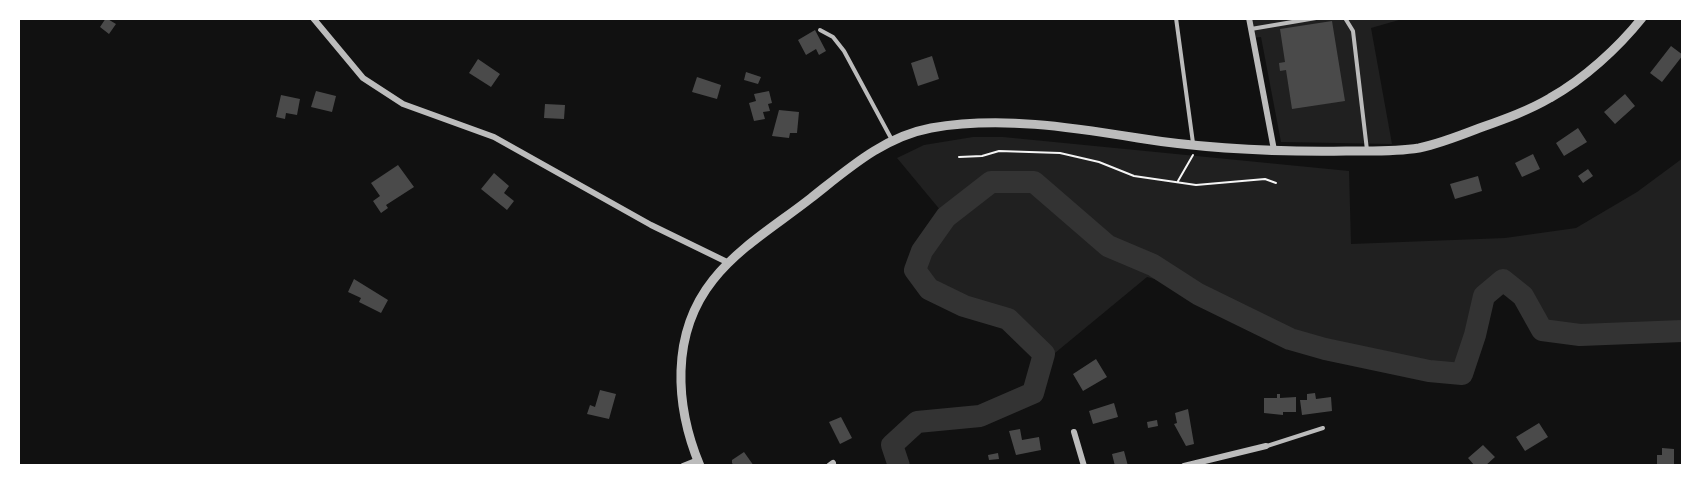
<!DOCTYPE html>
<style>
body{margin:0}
#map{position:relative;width:1701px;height:484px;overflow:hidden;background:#111;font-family:"Exo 2",sans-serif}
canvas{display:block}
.frame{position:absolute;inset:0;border:20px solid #fff;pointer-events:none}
</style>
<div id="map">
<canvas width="1701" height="484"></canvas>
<div class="frame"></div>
</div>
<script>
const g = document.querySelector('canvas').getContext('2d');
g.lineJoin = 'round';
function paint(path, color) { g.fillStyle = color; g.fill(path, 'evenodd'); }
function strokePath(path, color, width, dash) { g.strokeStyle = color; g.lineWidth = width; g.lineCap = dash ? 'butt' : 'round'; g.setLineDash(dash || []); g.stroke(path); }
paint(new Path2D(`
 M1249 18H1406L1371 28 1392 144 1281 142 1261 37 1252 38Z
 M973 137H1003L1349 171 1351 244 1505 238 1576 228 1637 192 1683 158V331L1580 335 1542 330 1523 296 1503 280 1484 296 1475 335 1462 374 1429 371 1325 349 1290 339 1231 308 1177 285 1147 277 1055 353 1044 354 1008 319 964 306 929 289 915 270 922 251 946 217 897 158 924 145Z`), '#202020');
strokePath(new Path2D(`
 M899 466 892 445 917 422 980 416 1033 393 1044 354 1008 319 964 306 929 289 915 270 922 251 946 217 991 182H1034L1108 246 1153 265 1198 294 1290 339 1325 349 1429 371 1462 374 1475 335 1484 296 1503 280 1523 296 1542 330 1580 335 1683 331`), '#333', 22);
paint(new Path2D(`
 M106 18 116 24 109 34 100 27Z
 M1332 21 1345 101 1292 109 1286 70 1280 71 1279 63 1285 62 1280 29Z
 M815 30 826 51 819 55 816 49 806 55 798 40Z
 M1671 46 1683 55 1662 82 1650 73Z
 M932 56 939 79 918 86 911 63Z
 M478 59 500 74 491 87 469 73Z
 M746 72 761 77 758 84 744 80Z
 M697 77 721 85 717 99 692 92Z
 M316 91 336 96 332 112 311 107Z
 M769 91 772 103 768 104 770 111 763 112 765 119 754 121 749 103 756 101 754 94Z
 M1625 94 1635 106 1615 124 1604 112Z
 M281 95 300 99 297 115 286 113 285 119 276 117Z
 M545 104 565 105 564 119 544 118Z
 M779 110 799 112 797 133H790L789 138 772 136Z
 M1578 128 1587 142 1564 156 1556 143Z
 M1533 154 1540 169 1522 177 1515 163Z
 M398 165 414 187 386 205 388 208 381 213 373 201 380 196 371 183Z
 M1588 169 1593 176 1583 183 1578 176Z
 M494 173 509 186 504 193 514 201 507 210 481 189Z
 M1478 176 1482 191 1455 199 1450 184Z
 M354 279 388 300 381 313 359 302 361 298 348 292Z
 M1096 359 1107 377 1083 391 1073 374Z
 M600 390 616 394 609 419 587 414 590 405 595 407Z
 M1315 393 1316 399 1331 397 1332 411 1302 415 1300 400H1307V394Z
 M1277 394H1280V398L1296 397V412H1283V415L1264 413V398H1277Z
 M1114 403 1118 417 1093 424 1089 411Z
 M1188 409 1194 444 1186 446 1174 424 1177 423 1175 413Z
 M841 417 852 438 840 444 829 422Z
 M1157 420 1158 426 1148 428 1147 422Z
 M1539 423 1548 437 1525 451 1516 437Z
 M1020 429 1022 440 1039 437 1041 450 1016 455 1009 431Z
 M1483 445 1495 457 1485 466H1475L1468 458Z
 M1662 448 1674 449V466H1657V455H1662Z
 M1124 451 1128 466H1115L1112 454Z
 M744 452 754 466H734L732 463V460Z
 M998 453 999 459 989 460 988 455Z`), '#4a4a4a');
strokePath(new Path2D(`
 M959 157 982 156 999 151 1060 153 1099 162 1134 176 1196 185 1265 179 1276 183
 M1178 181 1193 155`), '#f5f5f5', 2);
strokePath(new Path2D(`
 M1176 18 1193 143
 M1345 18 1353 31 1367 150
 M1251 29 1316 18
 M820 30 833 37 844 51 892 140
 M1267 446 1323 428`), '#bcbcbc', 4);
strokePath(new Path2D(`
 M313 18 363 78 403 104 494 137 651 225 729 263
 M1249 18 1274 150
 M1074 432 1084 466
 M683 466 698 460
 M829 466 833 463
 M1184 466 1266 446`), '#bcbcbc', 6);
strokePath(new Path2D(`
 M700 466C675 406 670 334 713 280 739 247 778 224 811 198 848 169 883 137 931 128 1000 116 1070 127 1138 138 1206 149 1277 152 1346 151 1370 151 1395 152 1419 148 1438 144 1459 136 1477 129 1502 120 1528 111 1550 98 1584 79 1618 48 1642 18`), '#bcbcbc', 9);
</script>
